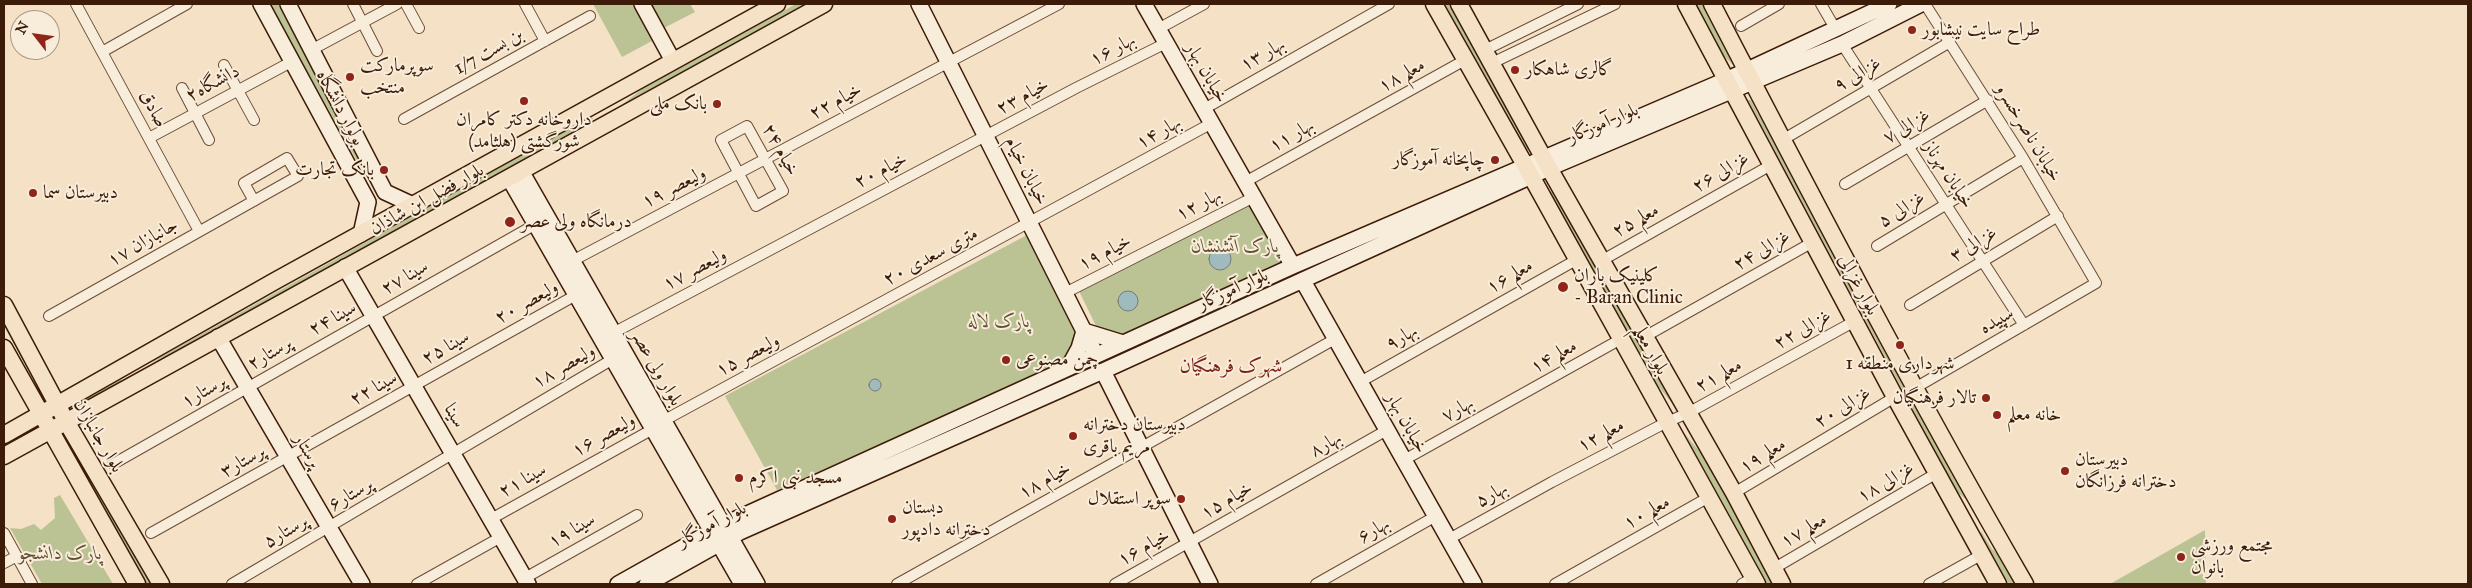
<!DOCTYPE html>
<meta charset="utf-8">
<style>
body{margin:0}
#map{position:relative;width:2472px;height:588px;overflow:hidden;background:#f4e1c6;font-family:"IM FELL Great Primer",serif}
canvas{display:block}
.frame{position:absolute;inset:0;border:5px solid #3c1c08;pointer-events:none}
.north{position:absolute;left:10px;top:10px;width:50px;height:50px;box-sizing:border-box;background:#f8ecda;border:1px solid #ad9986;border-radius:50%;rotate:300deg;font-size:14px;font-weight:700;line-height:20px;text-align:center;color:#3c1c08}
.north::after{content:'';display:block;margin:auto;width:18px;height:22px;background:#8f2418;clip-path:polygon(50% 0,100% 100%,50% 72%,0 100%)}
</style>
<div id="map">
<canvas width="2472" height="588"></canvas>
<div class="frame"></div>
<div class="north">N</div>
</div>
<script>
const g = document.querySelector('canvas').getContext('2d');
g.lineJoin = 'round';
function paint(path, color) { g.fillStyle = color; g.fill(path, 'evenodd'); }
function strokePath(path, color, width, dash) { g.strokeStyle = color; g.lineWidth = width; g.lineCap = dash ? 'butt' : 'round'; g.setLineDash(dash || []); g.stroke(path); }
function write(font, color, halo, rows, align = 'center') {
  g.font = font + ' "IM FELL Great Primer",Amiri,serif'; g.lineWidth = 4; g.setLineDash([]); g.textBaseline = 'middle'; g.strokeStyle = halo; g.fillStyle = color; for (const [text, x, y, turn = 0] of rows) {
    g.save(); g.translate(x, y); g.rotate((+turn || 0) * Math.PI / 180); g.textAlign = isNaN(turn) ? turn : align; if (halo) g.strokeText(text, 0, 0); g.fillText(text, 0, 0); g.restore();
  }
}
paint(new Path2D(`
 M270 4H278L367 170H365L357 161Z
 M593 4H632L652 41 622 57Z
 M651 4H690L695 12 664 28Z
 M796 4H808L623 104 642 89Z
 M1442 4H1451L1530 144 1529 150 1524 149Z
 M1693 4H1702L1735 63 1733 65 1720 52Z
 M1748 100H1751L1758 114 1766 121 1969 502 1957 492Z
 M591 116 593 119 570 134 176 352 150 363Z
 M1552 191 1556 194 1675 407 1654 381 1549 194Z
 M1249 205 1282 261 1122 336 1097 328 1079 291Z
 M1027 235 1078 332 1064 362 777 490 725 396Z
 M4 319 39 384 38 388 4 326Z
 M118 380H121L122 383 77 409 75 407 80 401Z
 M1684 433 1702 454 1775 584H1767Z
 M71 444 151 584H144L66 447Z
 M60 495 113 584H42L10 528 21 529 34 524 41 530 55 518 54 498Z
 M2205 530 2206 584H2110Z
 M1981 531 1992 549 2003 558 2017 584H2009L1981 535Z`), '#bbc395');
const water = new Path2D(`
 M1209 259a11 11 0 1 1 22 0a11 11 0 1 1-22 0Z
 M1118 301a10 10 0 1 1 20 0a10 10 0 1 1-20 0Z
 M869 385a6 6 0 1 1 12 0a6 6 0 1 1-12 0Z`);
paint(water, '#9fbbbe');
strokePath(water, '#777b75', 1);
const street = new Path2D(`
 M76 4 199 231
 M353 4 377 51
 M406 4 419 28
 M525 4 545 41
 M1821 4 1836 30
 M1741 26 1779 4
 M1158 29 1204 4
 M1842 44 2024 325
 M313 49 397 4
 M1485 50 1578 4
 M102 52 187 4
 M1492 63 1615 4
 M224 65 254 120
 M182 88 209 140
 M1204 109 1389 4
 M404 119 590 16
 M747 126 783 191 756 206 721 140Z
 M149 138 293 61
 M1784 139 1950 42
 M1245 182 1465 60
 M1845 184 1988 100
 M1877 246 2023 158
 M572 261 1059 4
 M1601 261 1771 165
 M1065 293 1254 197
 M1910 305 2058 216
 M49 316 298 176 287 158 244 183 254 201
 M613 333 1076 88 1166 43
 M1646 336 1813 242
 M1360 382 1576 260
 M1915 388 2096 283 2023 158 1925 4
 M663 421 1212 123
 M1404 460 1621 339
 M113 464 536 224
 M1734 493 1895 397
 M491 519 653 429
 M4 533 32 584
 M151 533 576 295
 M1449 539 1552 482 1667 422 1688 413 1855 321
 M4 563 17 556
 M1773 569 1937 473
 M525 578 637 515
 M232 584 613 359
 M417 584 501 537
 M897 584 1335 339
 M1115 584 1387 430
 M1316 584 1436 516
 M1555 584 1709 497
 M1742 584 1753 578
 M1929 584 1981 555`);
const secondary = new Path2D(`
 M261 4 368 202 361 234
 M288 4 385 192 413 205
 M642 4 673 61
 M919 4 1096 355
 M1144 4 1293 266
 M521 171 757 584
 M509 178 742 584
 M345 267 528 584
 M1303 281 1474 584
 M218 337 362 584
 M1068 368 1079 348 1084 331 1123 343
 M1103 371 1210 584
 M618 584 723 525 1293 266 1726 80 1889 4
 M647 584 740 532 1103 371 1549 168 1842 44 1921 4`);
const primary = new Path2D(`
 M1434 4 1525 165 1757 584
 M1459 4 1549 168 1734 493 1782 584
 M1686 4 1895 397 1998 584
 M1712 4C1813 199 1915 394 2025 584
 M4 305 66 421 161 584
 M4 348 137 584
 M4 435 275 281 777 4
 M4 456 824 4`);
strokePath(street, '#6a4d38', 12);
strokePath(secondary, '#3c1c08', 18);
strokePath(primary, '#3c1c08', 19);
strokePath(street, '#f8ecda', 10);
strokePath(secondary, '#f8ecda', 15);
strokePath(primary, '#f4e1c6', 16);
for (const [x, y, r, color] of [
 [1912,30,5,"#8f2418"],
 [1515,70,5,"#8f2418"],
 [350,77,5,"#8f2418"],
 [524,101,5,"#8f2418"],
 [717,104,5,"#8f2418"],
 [1495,160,5,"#8f2418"],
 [384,170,5,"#8f2418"],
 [33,193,5,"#8f2418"],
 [510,222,6,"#8f2418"],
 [1563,287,6,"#8f2418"],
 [1900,345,5,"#8f2418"],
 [1006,360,5,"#8f2418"],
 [1986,398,5,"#8f2418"],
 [1997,415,5,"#8f2418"],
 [1073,436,5,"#8f2418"],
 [2065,471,5,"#8f2418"],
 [739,478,5,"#8f2418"],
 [1181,499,5,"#8f2418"],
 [892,519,5,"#8f2418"],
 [2181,557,5,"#8f2418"]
]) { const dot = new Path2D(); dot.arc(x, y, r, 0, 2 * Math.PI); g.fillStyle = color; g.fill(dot); strokePath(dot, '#f8ecda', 2); }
write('19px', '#3c1c08', '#f8ecda', [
 ["طراح سایت نیشابور",1922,30],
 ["سوپرمارکت",360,66],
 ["منتخب",360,88],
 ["گالری شاهکار",1525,70],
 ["بانک ملی",707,104,"right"],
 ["داروخانه دکتر کامران",524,120,"center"],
 ["شورگشتی (هلثامد)",524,142,"center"],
 ["چاپخانه آموزگار",1485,160,"right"],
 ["بانک تجارت",374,170,"right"],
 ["دبیرستان سما",43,193],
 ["درمانگاه ولی عصر",521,222],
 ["کلینیک باران",1574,276],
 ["- Baran Clinic",1574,298],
 ["چمن مصنوعی",1016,360],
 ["شهرداری منطقه 1",1900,364,"center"],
 ["تالار فرهنگیان",1976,398,"right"],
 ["خانه معلم",2007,415],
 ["دبیرستان دخترانه",1083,425],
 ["مریم باقری",1083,447],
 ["دبیرستان",2075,460],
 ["دخترانه فرزانگان",2075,482],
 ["مسجد نبی اکرم",749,478],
 ["سوپر استقلال",1171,499,"right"],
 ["دبستان",902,508],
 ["دخترانه دادپور",902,530],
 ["مجتمع ورزشی",2191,546],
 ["بانوان",2191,568]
], 'left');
write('19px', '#3c1c08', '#f8ecda', [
 ["بهار ۱۶",1113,50,-27],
 ["بن بست 1/7",489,52,-29],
 ["بهار ۱۳",1263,55,-29],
 ["خیابان بهار",1206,73,60],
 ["غزالی ۹",1858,75,-30],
 ["معلم ۱۸",1402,76,-29],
 ["دانشگاه۲",213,84,-28],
 ["خیام ۲۳",1023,97,-28],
 ["خیام ۲۲",836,102,-28],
 ["بولوار دانشگاه",340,108,62],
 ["صادق",153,109,62],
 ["بلوار آموزگار",1603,124,-23],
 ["غزالی ۷",1907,127,-30],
 ["بهار ۱۴",1159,133,-29],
 ["خیابان ناصرخسرو",2028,133,59],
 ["بهار ۱۱",1292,136,-29],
 ["خیام ۲۴",780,150,61],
 ["خیام ۲۰",881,171,-27],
 ["خیابان خیام",1026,171,63],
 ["غزالی ۲۶",1721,173,-30],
 ["خیابان مهرناز",1948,175,57],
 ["ولیعصر ۱۹",674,188,-27],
 ["بلوار فضل ابن شاذان",427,200,-29],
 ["بهار ۱۲",1199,205,-27],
 ["غزالی ۵",1902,210,-32],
 ["معلم ۲۵",1636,221,-29],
 ["جانبازان ۱۷",143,243,-30],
 ["غزالی ۳",1974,245,-31],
 ["غزالی ۲۴",1762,251,-30],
 ["خیام ۱۹",1105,253,-27],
 ["۲۰ متری سعدی",931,257,-28],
 ["ولیعصر ۱۷",695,270,-28],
 ["معلم ۱۶",1510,277,-30],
 ["سینا ۲۷",405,278,-30],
 ["بلوار غزالی",1858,285,62],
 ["بلوار آموزگار",1233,290,-24],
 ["ولیعصر ۲۰",527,303,-29],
 ["سینا ۲۴",333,319,-29],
 ["سپیده",1997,321,-30],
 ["غزالی ۲۲",1803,330,-29],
 ["بهار۹",1402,338,-30],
 ["سینا ۲۵",446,348,-29],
 ["بلوار معلم",1650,350,61],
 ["پرستار۲",270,354,-30],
 ["ولیعصر ۱۵",748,356,-28],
 ["معلم ۱۴",1554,357,-29],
 ["ولیعصر ۱۸",564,367,-30],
 ["بلوار ولی عصر",656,368,60],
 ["معلم ۲۱",1719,376,-29],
 ["سینا ۲۲",374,389,-29],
 ["پرستار۱",204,392,-29],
 ["غزالی ۲۰",1843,408,-31],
 ["بهار۷",1458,410,-29],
 ["سینا",454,416,60],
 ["خیابان بهار",1406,423,61],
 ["بلوار جانبازان",98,436,60],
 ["ولیعصر ۱۶",604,436,-29],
 ["معلم ۱۲",1601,436,-28],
 ["بهار۸",1326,445,-30],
 ["پرستار",307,451,60],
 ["معلم ۱۹",1763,456,-31],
 ["پرستار۳",243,462,-29],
 ["سینا ۲۱",523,481,-29],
 ["خیام ۱۸",1045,481,-29],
 ["غزالی ۱۸",1886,483,-30],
 ["پرستار۶",351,495,-30],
 ["بهار۵",1492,495,-29],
 ["خیام ۱۵",1227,501,-30],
 ["معلم ۱۰",1647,513,-29],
 ["بلوار آموزگار",712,525,-28],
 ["سینا ۱۹",572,531,-30],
 ["بهار۶",1374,531,-30],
 ["معلم ۱۷",1804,531,-30],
 ["پرستار۵",286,532,-30],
 ["خیام ۱۶",1144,548,-29]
]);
write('italic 19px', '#624e32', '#f8ecda', [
 ["پارک آتشنشان",1235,247],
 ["پارک لاله",999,322],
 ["پارک دانشجو",60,554]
]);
write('20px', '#7a1f14', '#f8ecda', [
 ["شهرک فرهنگیان",1231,367]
]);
</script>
